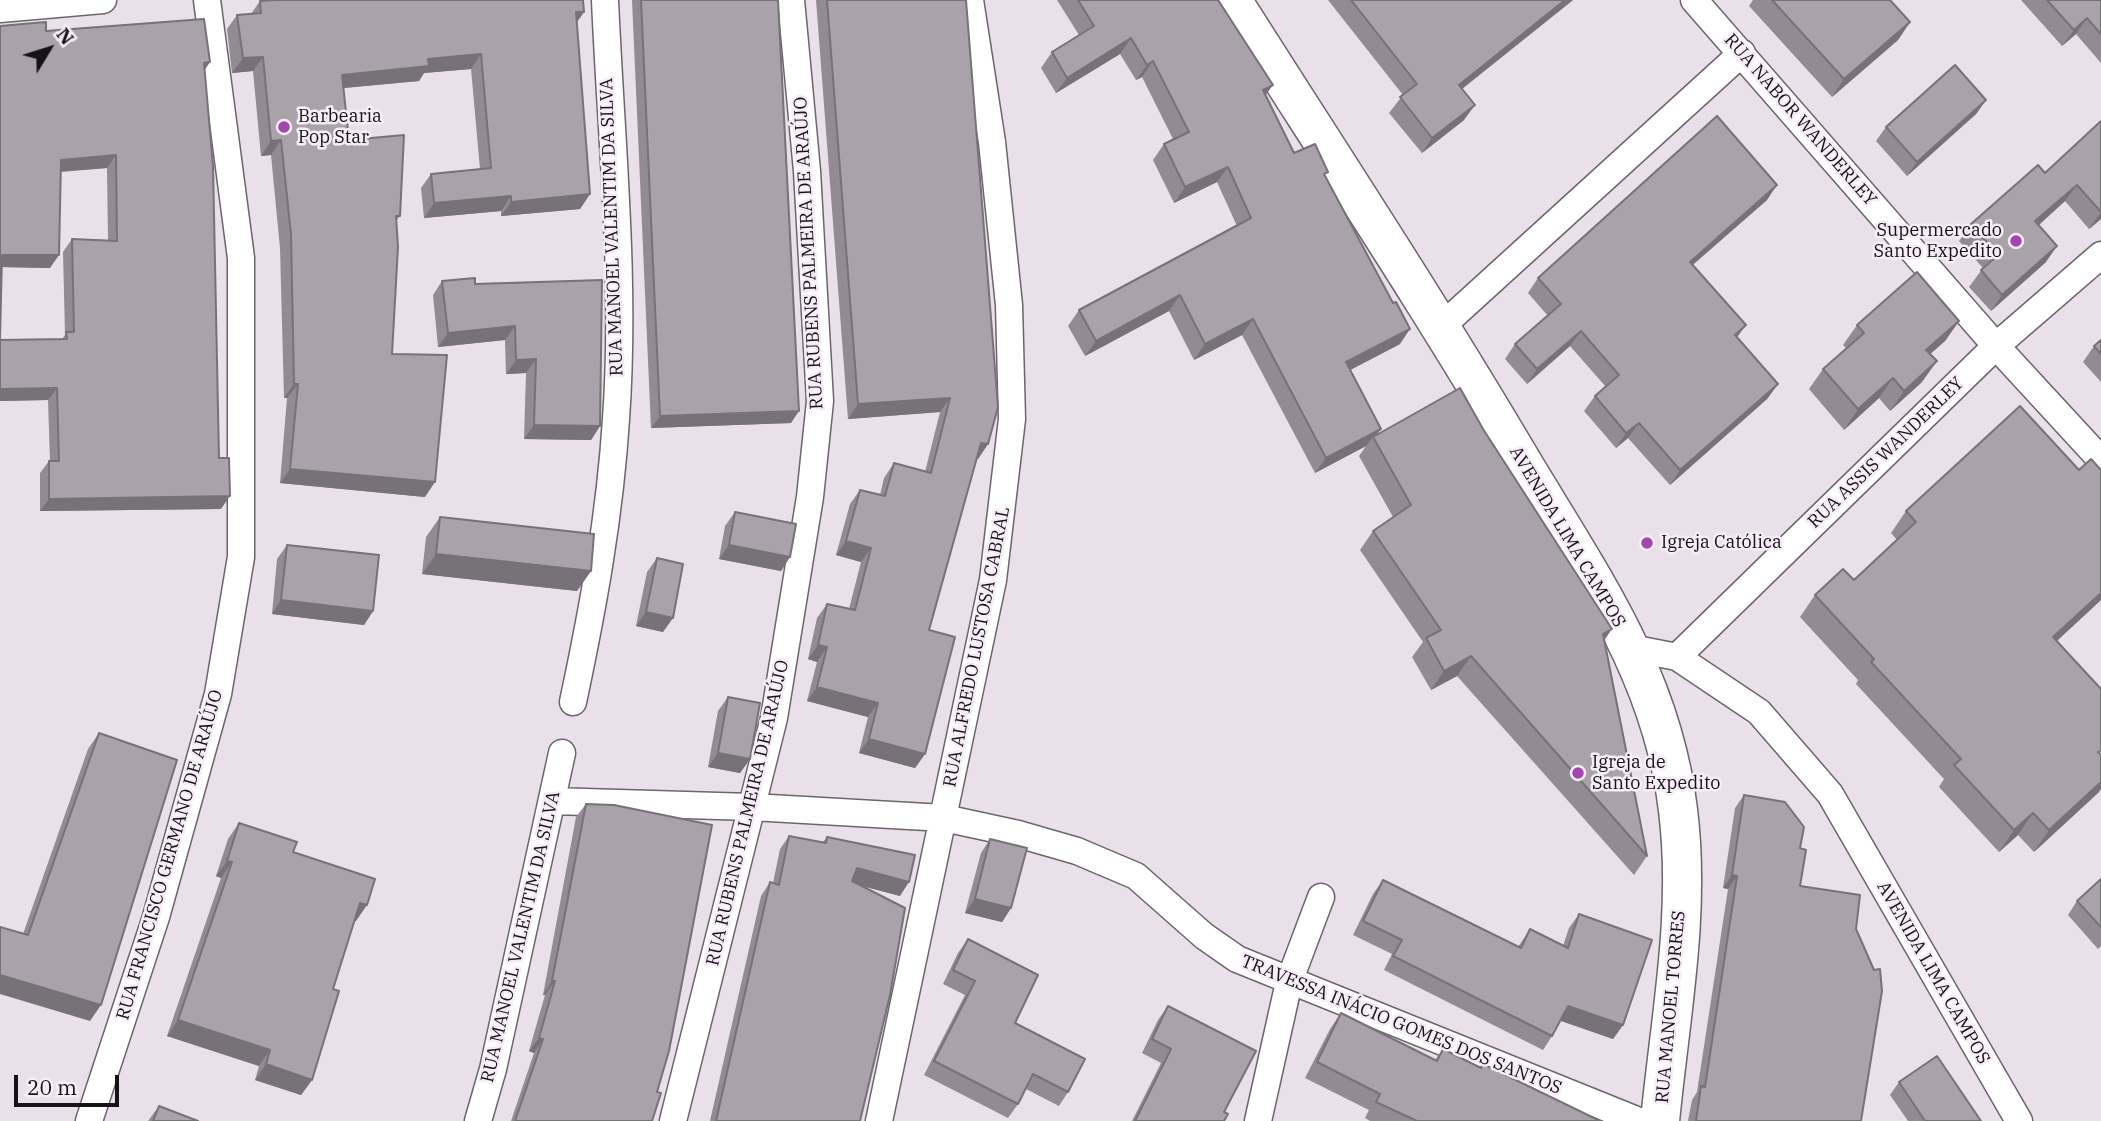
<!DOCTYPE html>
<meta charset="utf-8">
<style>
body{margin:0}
#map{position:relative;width:2101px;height:1121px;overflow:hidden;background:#e9e0ea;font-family:"IBM Plex Serif",serif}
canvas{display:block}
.north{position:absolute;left:14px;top:14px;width:70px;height:70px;-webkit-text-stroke:5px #f6edf7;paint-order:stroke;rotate:52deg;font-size:19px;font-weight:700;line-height:28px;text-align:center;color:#161317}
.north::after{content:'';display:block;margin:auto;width:24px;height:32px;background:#161317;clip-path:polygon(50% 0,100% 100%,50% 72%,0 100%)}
.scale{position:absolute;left:14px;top:1075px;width:105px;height:32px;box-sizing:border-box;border:4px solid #161317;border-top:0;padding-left:9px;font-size:21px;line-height:24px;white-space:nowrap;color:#161317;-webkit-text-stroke:5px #f6edf7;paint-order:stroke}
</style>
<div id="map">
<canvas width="2101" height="1121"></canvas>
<div class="north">N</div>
<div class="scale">20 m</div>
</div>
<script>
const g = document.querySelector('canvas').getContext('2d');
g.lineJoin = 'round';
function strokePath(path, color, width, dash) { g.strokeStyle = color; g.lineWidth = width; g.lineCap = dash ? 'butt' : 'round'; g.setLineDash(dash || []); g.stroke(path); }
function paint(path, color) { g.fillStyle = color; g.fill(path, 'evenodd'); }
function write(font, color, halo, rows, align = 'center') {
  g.font = font + ' "IBM Plex Serif",serif'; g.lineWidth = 5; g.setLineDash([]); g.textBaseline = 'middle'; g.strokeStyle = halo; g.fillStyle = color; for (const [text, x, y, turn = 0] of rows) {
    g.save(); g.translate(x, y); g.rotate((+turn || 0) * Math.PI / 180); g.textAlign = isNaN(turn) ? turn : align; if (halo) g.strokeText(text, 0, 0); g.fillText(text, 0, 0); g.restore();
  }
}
const minor = new Path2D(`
 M1694 0 1996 346 2101 460
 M0 9 103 0
 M1442 326 1742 53
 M1631 648 1677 657 1759 712 1830 794 2019 1121
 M1677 657 1996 346 2101 255
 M573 702C593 608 610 515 616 419 626 280 611 139 605 0
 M552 801 752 807 944 818 1018 834 1077 851 1136 876 1204 936 1237 959 1639 1121
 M89 1121 156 917 218 694 241 557V258L207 0
 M478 1121 493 1069 562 753
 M673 1121 774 718 810 497 820 401 807 171 791 0
 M879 1121 993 580 1012 419 1009 305 992 142 970 0
 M1258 1121 1289 982 1321 897`);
const secondary = new Path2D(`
 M1232 0C1329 153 1429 304 1521 460 1589 574 1662 674 1678 810 1691 914 1670 1018 1660 1121`);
strokePath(minor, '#6d656d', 29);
strokePath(secondary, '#6d656d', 41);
strokePath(minor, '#fff', 26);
strokePath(secondary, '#fff', 38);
paint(new Path2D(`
 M632 0H778L791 423 651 428Z
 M816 0H966L988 444 978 459 976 458 929 630 925 754 915 768 859 753 868 717 807 701 817 662 808 659 817 618 827 604 849 609 861 562 836 555 850 504 860 490 880 495 884 478 894 463 925 472 940 412 848 419Z
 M1057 0H1218L1294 153 1325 176 1400 344 1350 370 1377 435 1604 640 1647 856 1634 875 1457 676 1431 690 1412 657 1423 642 1360 550 1373 531 1393 517 1359 456 1366 446 1315 473 1242 335 1194 360 1169 311 1085 356 1068 326 1079 310 1237 226 1217 182 1174 203 1153 160 1164 144 1173 139 1142 77 1136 80 1120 54 1056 93 1041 68 1052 52 1079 35Z
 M1328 0H1573L1462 89 1464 120 1422 153 1389 113 1403 95Z
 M1753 0H1890L1910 22 1898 40 1832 97 1749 6Z
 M2021 0H2101V63L2076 34 2062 46Z
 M260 1 584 12 577 22 590 194 580 209 501 216V211L424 218 421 188 431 174 480 169 471 69 424 73 419 81 344 88 349 140 400 216 396 221 392 354 425 497 280 483 287 398H284L280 248 271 155 261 156 253 71 232 73 227 29 237 15 251 14Z
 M0 26 46 31 210 62 204 70 221 509 40 511V473L49 461H50L48 400 0 401ZM107 168 108 240 72 239 63 252 65 335 62 339 0 340 2 267 50 268 61 172Z
 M1986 100 1976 114 1907 176 1876 141 1886 127Z
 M2101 121V219L2089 229 2065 201 2039 225 2046 262 1991 311 1969 287 1983 268 1959 241 1971 224 2045 173Z
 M1767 200 1692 265 1737 338 1778 384 1767 399 1670 485 1628 438 1616 448 1584 411 1595 396 1606 387 1570 346 1527 384 1505 359 1515 344 1548 316 1528 293 1538 278Z
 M602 280 600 426 591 440 524 439 526 373 506 374 505 340 438 347 433 295 442 281 475 284Z
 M1959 321 1945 341 1930 354 1922 382 1890 411 1879 398 1844 430 1809 389 1823 369 1846 348 1843 345 1857 325Z
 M2101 340V382L2083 362 2094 346Z
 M2079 470H2101V600L2057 641 2099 792 2034 852 2018 835 1999 852 1939 787 1944 779 1856 684 1858 680 1800 617 1815 595 1854 580 1897 540 1891 533 1906 511Z
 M735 512 790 557 781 571 719 559 725 526Z
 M440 517 591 571 577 591 422 574 426 537Z
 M287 545 373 611 364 625 272 614 277 559Z
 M657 558 663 632 636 626 647 572Z
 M728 697 750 759 740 773 708 767 718 711Z
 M99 733 90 1021 23 934 88 749Z
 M1744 795 1800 848V886L1856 929 1861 1121H1688L1692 1100 1697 1092 1728 889 1723 888 1735 808Z
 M586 804 657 1092 652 1121H511L534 1053 529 1051 545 995H543L576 817Z
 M239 823 293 852 356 921 354 920 333 989 312 1080 301 1095 255 1080 259 1066 167 1036 221 878 216 876 228 839Z
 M789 836 823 842 827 837 900 896 863 886 860 1121H710L761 896 770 882 773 883 780 849Z
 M990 839 1011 908 1002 922 965 913 981 853Z
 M2101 879V946L2098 949 2068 915 2077 901Z
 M1383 880 1518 947 1530 929 1563 946 1569 928 1579 914 1623 1025 1613 1039 1560 1020 1552 1036 1543 1050 1384 970 1392 954 1353 935 1373 894Z
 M968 939 1015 1023 1068 1092 1059 1106 1026 1089 1018 1104 1008 1118 924 1075 965 995 943 984 958 953Z
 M1168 1006 1224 1112V1121H1132L1161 1063 1142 1053 1158 1020Z
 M1341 1013 1435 1060 1443 1049 1481 1067 1600 1121H1370L1365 1118 1369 1110 1305 1078 1330 1029Z
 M1899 1082 1981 1121H1908L1890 1095Z
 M159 1106 198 1121H148Z`), '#928b93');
paint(new Path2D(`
 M1565 0H1573L1448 100 1459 85Z
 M576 12H584L574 26Z
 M2087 18 2076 34 2062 46 2074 30Z
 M1910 22 1898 40 1832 97 1844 79Z
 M1131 38 1120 54 1056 93 1067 78Z
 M481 54 471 69 424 73 419 81 332 89 342 75 428 59Z
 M263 57 253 71 232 73 243 58Z
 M1153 61 1142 77 1136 80 1147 65Z
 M210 62 201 75 204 63Z
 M1273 85 1262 100 1263 90Z
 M1986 100 1976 114 1907 176 1917 162Z
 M1475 105 1464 120 1422 153 1432 138Z
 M281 140 271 155 261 156 271 141Z
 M116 155 107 168 53 172 61 160Z
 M1228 167 1217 182 1174 203 1185 187Z
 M1777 185 1767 200 1679 277 1690 262Z
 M2077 185 2065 201 2024 238 2035 221Z
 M590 194 580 209 501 216 511 202Z
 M511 196 501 211 424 218 434 203Z
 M2101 212V219L2089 229Z
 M2057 246 2046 262 1991 311 2002 295Z
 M2 255H59L50 268 0 267Z
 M1180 295 1169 311 1085 356 1096 341Z
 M1253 319 1242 335 1194 360 1205 344Z
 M1959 321 1945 341 1912 370 1926 350Z
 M1746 325 1735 340V335Z
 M515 326 505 340 438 347 448 333Z
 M1410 329 1400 344 1335 378 1346 362Z
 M1581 331 1570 346 1527 384 1537 369Z
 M536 359 526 373 506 374 516 360Z
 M1937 361 1922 382 1890 411 1904 391Z
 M1893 378 1879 398 1844 430 1858 409Z
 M294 384H298L287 398H284Z
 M1778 384 1767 399 1670 485 1680 470Z
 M57 388 48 400 0 401V389Z
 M950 398 940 412 848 419 858 404Z
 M799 411 791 423 651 428 660 416Z
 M1639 423 1628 438 1616 448 1626 433Z
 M534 425 600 426 591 440 524 439Z
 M1381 429 1374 439 1373 437 1366 446 1315 473 1326 458Z
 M981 443 988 444 978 459 971 457Z
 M290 469 435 482 425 497 280 483Z
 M230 496 221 509 40 511 49 499Z
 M846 541 871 548 861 562 836 555Z
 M729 545 790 557 781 571 719 559Z
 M436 554 591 571 577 591 422 574Z
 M2101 593V600L2038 658 2053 637Z
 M281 600 373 611 364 625 272 614Z
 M646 612 673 618 663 632 636 626Z
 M1612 629 1599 648 1603 634Z
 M818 645 827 647 817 662 808 659Z
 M1471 656 1457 676 1431 690 1444 671Z
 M817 687 878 703 868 717 807 701Z
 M869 739 925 754 915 768 859 753Z
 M718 753 750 759 740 773 708 767Z
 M2101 782V789L2099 792 2034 852 2049 830Z
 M2033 813 2018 835 1999 852 2014 830Z
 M227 861 232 862 221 878 216 876Z
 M857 868 909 882 900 896 847 882Z
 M1732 875 1737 876 1728 889 1723 888Z
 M975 899 1011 908 1002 922 965 913Z
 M360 903 367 905 356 921 349 919Z
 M0 975 101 1005 90 1021 0 994Z
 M552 981H555L545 995H543Z
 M1568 1006 1623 1025 1613 1039 1558 1020Z
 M178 1020 270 1050 259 1066 167 1036Z
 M539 1038 543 1039 534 1053 529 1051Z
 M266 1064 312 1080 301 1095 255 1080Z`), '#777178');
const building = new Path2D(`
 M274 0H583L584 12H576L590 194 511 202V196L434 203 431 174 491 168 481 54 428 59 429 66 342 75 349 140 404 135 400 216H396L398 247 392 354 447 355 435 482 290 469 298 384H294L291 234 281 140 271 141 263 57 243 58 237 15 261 13 260 1Z
 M641 0H778L799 411 660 416Z
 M827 0H966L998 407 988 444 981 443 929 630 955 637 925 754 869 739 878 703 817 687 827 647 818 645 827 604 855 610 871 548 846 541 860 490 885 496 894 463 931 473 950 398 858 404Z
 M1078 0H1218L1273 85 1263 90 1294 153 1315 144 1328 172 1324 174 1393 303 1396 302 1410 329 1346 362 1381 429 1326 458 1253 319 1205 344 1180 295 1096 341 1079 310 1251 218 1228 167 1185 187 1164 144 1189 132 1153 61 1147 65 1131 38 1067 78 1052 52 1094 26Z
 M1351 0H1565L1459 85 1475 105 1432 138 1400 97 1417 84Z
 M1772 0H1890L1910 22 1844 79Z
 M2047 0H2101V34L2087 18 2074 30Z
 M204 19 210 62 204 63 213 166 219 458H229L230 496 49 499V461H59L57 388 0 389V26L46 22V31ZM116 155 117 241 72 239 74 332H66L67 339 0 340 2 255H59L61 160Z
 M1955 65 1986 100 1917 162 1886 127Z
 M1717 116 1777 185 1690 262 1746 325 1735 335 1778 384 1680 470 1639 423 1626 433 1595 396 1619 375 1581 331 1537 369 1515 344 1561 304 1538 278Z
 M2101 121V212L2077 185 2035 221 2057 246 2002 295 1981 270 1998 255 1971 224 2038 165 2045 173Z
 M1917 272 1959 321 1926 350 1937 361 1904 391 1893 378 1858 409 1823 369 1864 333 1857 325Z
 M475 278V284L602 280 600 426 534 425 536 359 516 360 515 326 448 333 442 281Z
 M2101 340V354L2094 346Z
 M1460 388 1483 429 1612 629 1603 634 1647 856 1471 656 1444 671 1426 638 1441 630 1373 531 1411 505 1373 437Z
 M2020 406 2079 470 2091 459 2101 470V593L2053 637 2101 689V750L2098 752 2101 755V782L2049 830 2033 813 2014 830 1954 765 1961 759 1871 662 1874 659 1815 595 1843 569 1854 580 1916 522 1906 511Z
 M735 512 796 524 790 557 729 545Z
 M440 517 594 534 591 571 436 554Z
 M287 545 379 555 373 611 281 600Z
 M657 558 683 564 673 618 646 612Z
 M728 697 760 703 750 759 718 753Z
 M99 733 177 760 101 1005 0 975V927L28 935Z
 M1744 795 1785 802 1804 827 1800 848 1806 850 1800 886 1860 895 1856 929 1874 970 1880 969 1882 991 1861 1121H1696L1701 1086 1705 1087 1737 876 1732 875Z
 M586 804 614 805 712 825 669 1051 657 1092 661 1093 652 1121H515L543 1039 539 1038 555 981H552Z
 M239 823 297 842 293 852 375 879 367 905 360 903 333 989 339 991 312 1080 266 1064 270 1050 178 1020 232 862 227 861Z
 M789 836 826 843 827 837 915 855 909 882 857 868 852 881 905 908 890 995 860 1121H716L770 882 779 885Z
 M990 839 1027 848 1011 908 975 899Z
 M2101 879V927L2077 901Z
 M1383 880 1521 948 1530 929 1568 948 1579 914 1652 940 1623 1025 1568 1006 1552 1036 1393 956 1402 940 1363 921Z
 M968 939 1038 975 1015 1023 1085 1059 1068 1092 1033 1074 1018 1104 934 1061 975 981 953 970Z
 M1168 1006 1256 1051 1224 1112 1228 1114 1224 1121H1135L1171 1049 1152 1039Z
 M1341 1013 1437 1061 1443 1049 1481 1068 1483 1064 1600 1121H1417L1376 1102 1380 1094 1317 1062Z
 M1937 1056 1981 1121H1925L1899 1082Z
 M159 1106 198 1121H153Z`);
paint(building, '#aaa2ab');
strokePath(building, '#777178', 2);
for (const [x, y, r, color] of [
 [284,127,7,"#a346b0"],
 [2016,241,7,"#a346b0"],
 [1647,543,7,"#a346b0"],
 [1578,773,7,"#a346b0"]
]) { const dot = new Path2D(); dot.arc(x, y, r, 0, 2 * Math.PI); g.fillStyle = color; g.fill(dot); strokePath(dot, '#f6edf7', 2.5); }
write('18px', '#161317', '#f6edf7', [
 ["Barbearia",298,117],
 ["Pop Star",298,138],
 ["Supermercado",2002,231,"right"],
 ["Santo Expedito",2002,252,"right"],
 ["Igreja Católica",1661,543],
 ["Igreja de",1592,763],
 ["Santo Expedito",1592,784]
], 'left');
write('18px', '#161317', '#f6edf7', [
 ["RUA NABOR WANDERLEY",1800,120,49],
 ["RUA MANOEL VALENTIM DA SILVA",612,227,-92],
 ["RUA RUBENS PALMEIRA DE ARAÚJO",809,253,-93],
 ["RUA ASSIS WANDERLEY",1886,453,-44],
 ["AVENIDA LIMA CAMPOS",1567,537,59],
 ["RUA ALFREDO LUSTOSA CABRAL",977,647,-79],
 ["RUA RUBENS PALMEIRA DE ARAÚJO",748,813,-77],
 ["RUA FRANCISCO GERMANO DE ARAÚJO",170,855,-74],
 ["RUA MANOEL VALENTIM DA SILVA",521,937,-77],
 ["AVENIDA LIMA CAMPOS",1933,973,60],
 ["RUA MANOEL TORRES",1671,1007,-85],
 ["TRAVESSA INÁCIO GOMES DOS SANTOS",1401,1025,22]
]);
</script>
